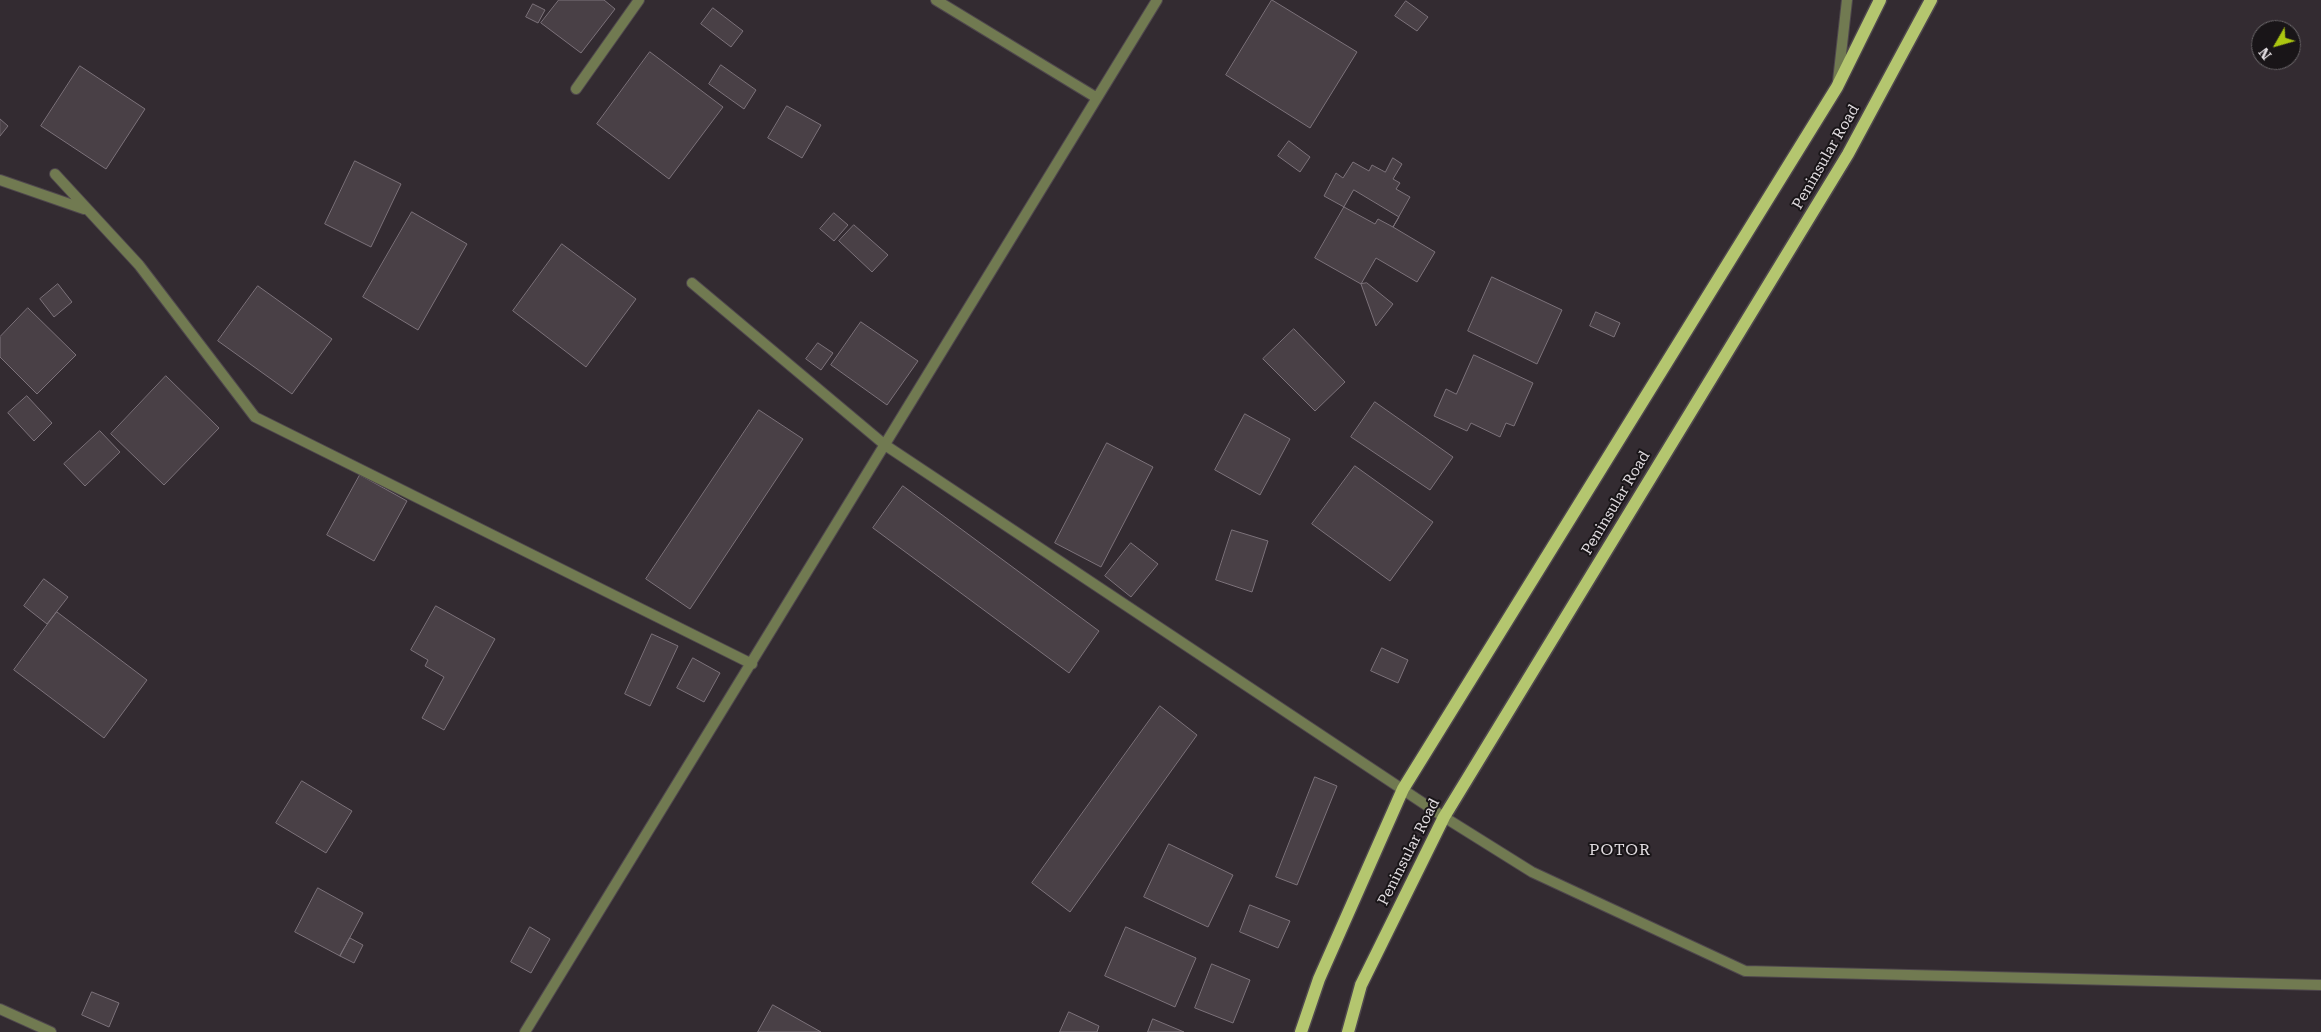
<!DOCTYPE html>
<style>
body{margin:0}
#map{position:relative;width:2321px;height:1032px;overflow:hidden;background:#332b31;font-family:"Roboto Serif",serif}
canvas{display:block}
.north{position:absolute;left:2251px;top:20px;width:50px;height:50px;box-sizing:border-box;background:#191518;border:1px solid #696568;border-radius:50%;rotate:232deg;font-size:14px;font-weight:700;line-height:20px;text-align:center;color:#e1dce0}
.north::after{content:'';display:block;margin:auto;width:18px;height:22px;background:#acc611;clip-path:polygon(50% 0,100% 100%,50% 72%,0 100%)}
</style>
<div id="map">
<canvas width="2321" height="1032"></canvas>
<div class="north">N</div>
</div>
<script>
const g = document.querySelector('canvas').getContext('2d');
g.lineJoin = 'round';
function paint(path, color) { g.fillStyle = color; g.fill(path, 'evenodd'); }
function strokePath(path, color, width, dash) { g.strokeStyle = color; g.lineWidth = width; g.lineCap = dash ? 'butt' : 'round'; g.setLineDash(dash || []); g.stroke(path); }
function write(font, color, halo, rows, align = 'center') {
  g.font = font + ' "Roboto Serif",serif'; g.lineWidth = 4; g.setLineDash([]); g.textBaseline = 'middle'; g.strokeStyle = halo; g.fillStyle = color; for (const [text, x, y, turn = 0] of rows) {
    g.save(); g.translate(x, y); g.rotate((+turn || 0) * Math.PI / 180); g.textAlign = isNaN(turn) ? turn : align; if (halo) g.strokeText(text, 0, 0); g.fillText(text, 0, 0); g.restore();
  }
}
const building = new Path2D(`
 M559 0H604L615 9 581 53 541 23Z
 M1272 0 1357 52 1310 128 1226 75Z
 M1406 1 1428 17 1417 31 1395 16Z
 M533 4 545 10 538 23 526 17Z
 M713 8 743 31 731 47 701 24Z
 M650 52 723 107 669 179 597 124Z
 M721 65 756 90 744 109 709 84Z
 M80 66 145 109 106 169 41 126Z
 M787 106 821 125 802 158 768 138Z
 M0 119 8 126 0 136Z
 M1289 141 1310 157 1300 172 1278 156Z
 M1393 158 1402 164 1393 179 1400 183 1396 189 1410 197 1393 227 1378 219 1375 224 1324 196 1336 173 1343 178 1353 162 1369 171 1372 165 1385 172Z
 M355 161 401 184 371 247 325 224Z
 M1354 190 1399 217 1393 227 1435 252 1417 282 1376 258 1361 284 1315 258Z
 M412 212 467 244 418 330 363 297Z
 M834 213 848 225 834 241 820 229Z
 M854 225 888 255 872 272 839 241Z
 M562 244 636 299 586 367 513 311Z
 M1492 277 1562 310 1537 364 1468 331Z
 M1367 283 1393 304 1376 326 1361 284Z
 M58 284 72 302 54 317 40 299Z
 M258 286 332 339 292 394 218 341Z
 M28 308 76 355 37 394 0 357V337Z
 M1596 312 1620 323 1614 337 1590 326Z
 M861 322 918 361 887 405 831 365Z
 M1294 329 1345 382 1315 411 1263 359Z
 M818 343 833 353 821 370 806 359Z
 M1474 355 1533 383 1514 426 1506 423 1500 437 1471 423 1467 431 1434 416 1446 389 1456 394Z
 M166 376 219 428 164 485 111 434Z
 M27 396 52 423 34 441 8 413Z
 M1375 402 1453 457 1430 490 1351 437Z
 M759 410 803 439 690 609 646 579Z
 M1245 414 1290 439 1260 495 1215 470Z
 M100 431 120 452 85 486 64 464Z
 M1107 443 1153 467 1101 567 1055 543Z
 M1355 466 1433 522 1390 581 1312 524Z
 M360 475 407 501 374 561 327 535Z
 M903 486 1099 631 1069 673 873 528Z
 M1232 530 1268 541 1252 592 1216 580Z
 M1131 543 1158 564 1131 597 1105 576Z
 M44 579 68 597 47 624 24 606Z
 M436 606 495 639 444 730 422 718 444 677 425 666 428 660 411 650Z
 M57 612 147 680 104 738 14 670Z
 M652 634 678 646 650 706 625 694Z
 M1382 648 1408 660 1398 683 1371 671Z
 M693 658 720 673 704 702 677 688Z
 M1160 706 1197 735 1070 912 1032 883Z
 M1315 777 1337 786 1297 885 1276 877Z
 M302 781 352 811 326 853 276 823Z
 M1169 844 1233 875 1208 927 1144 897Z
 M318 888 363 913 340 956 295 932Z
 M1250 905 1290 921 1278 948 1240 932Z
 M530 927 550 939 531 973 511 962Z
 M1126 927 1196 958 1175 1007 1105 976Z
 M350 938 363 945 354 963 340 956Z
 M1212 964 1250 980 1233 1023 1195 1008Z
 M92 992 119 1003 109 1027 82 1015Z
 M773 1005 821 1032H758Z
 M1069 1012 1099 1026 1097 1032H1060Z
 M1153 1019 1184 1032H1148Z`);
paint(building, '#494046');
strokePath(building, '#7c727a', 1);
const minor = new Path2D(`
 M936 0 1097 98
 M1838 81 1847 0
 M576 89 639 0
 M55 174 139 265 255 417 752 664
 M0 180 84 209
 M692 283 885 445 1444 817 1532 872 1745 971 2321 985
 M0 1009 51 1032
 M525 1032 1157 0`);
const primary = new Path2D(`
 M1301 1032 1319 979 1403 789 1837 87 1880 0
 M1348 1032 1361 985 1444 817 1848 154 1931 0`);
strokePath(minor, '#4f474d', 12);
strokePath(primary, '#4f474d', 15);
strokePath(minor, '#717a51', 10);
strokePath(primary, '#b4c66f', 12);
write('15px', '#e1dce0', '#191518', [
 ["Peninsular Road",1826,157,-60],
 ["Peninsular Road",1616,503,-59],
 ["Peninsular Road",1409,852,-63]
]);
g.letterSpacing = '1px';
write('16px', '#e1dce0', '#191518', [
 ["POTOR",1620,850]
]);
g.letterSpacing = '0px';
</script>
